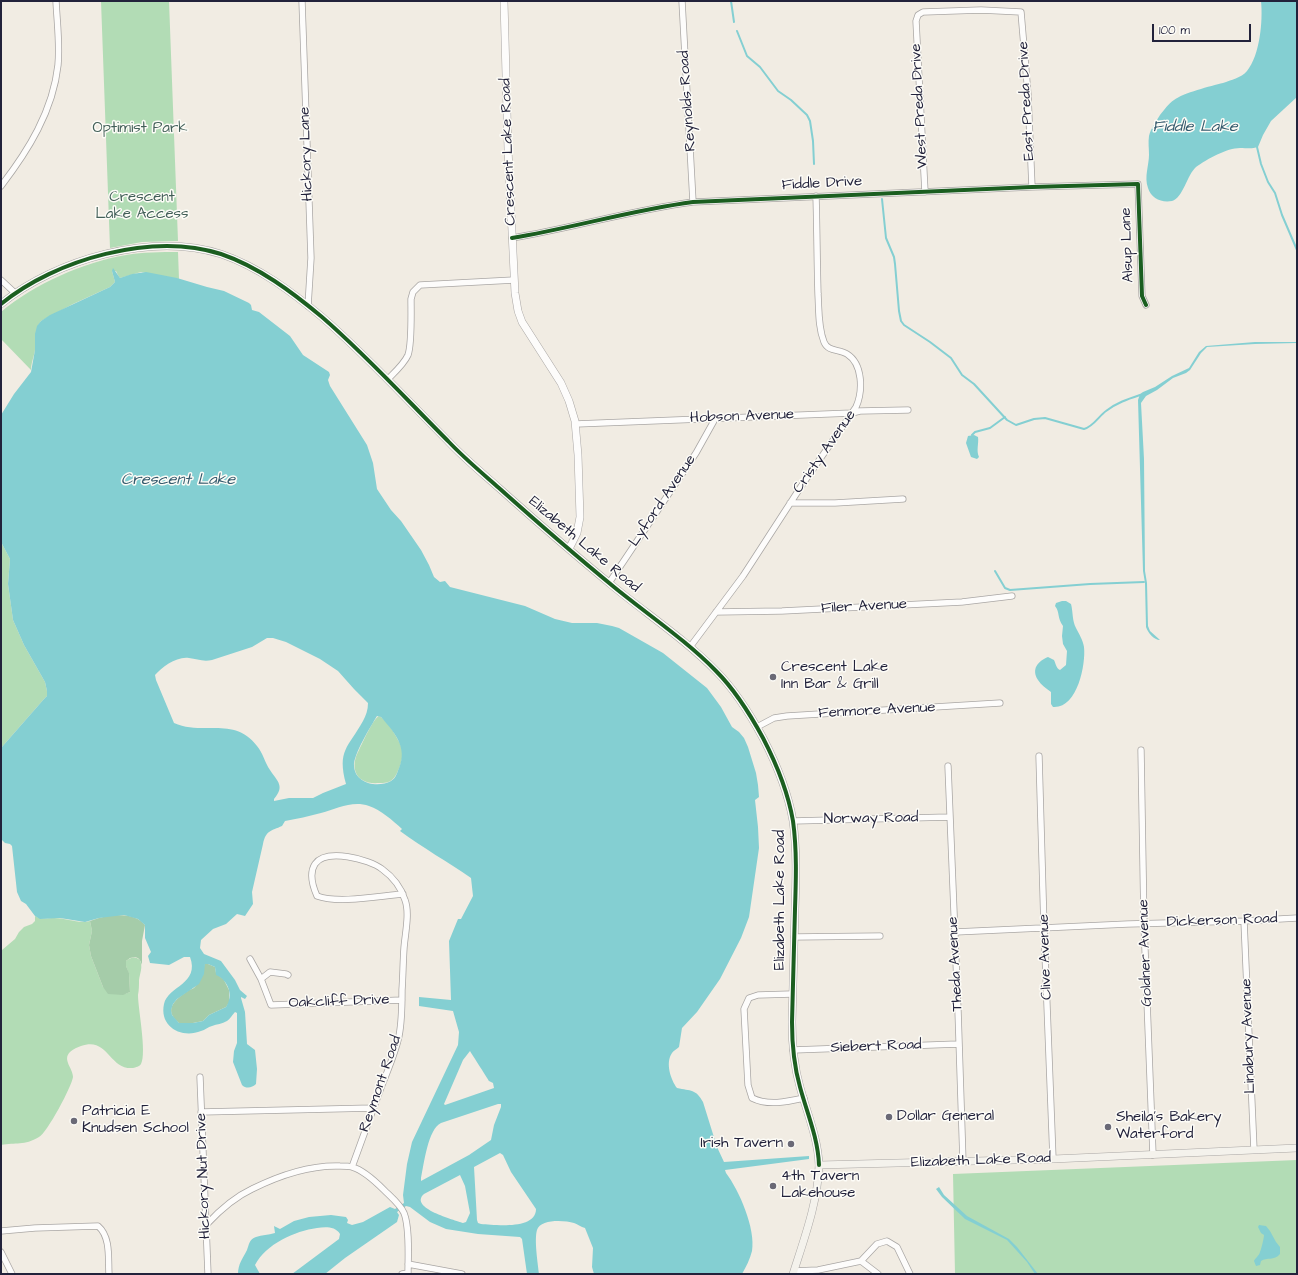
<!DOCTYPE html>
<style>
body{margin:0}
#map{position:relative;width:1298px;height:1275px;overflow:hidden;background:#f1ece3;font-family:"Architects Daughter",sans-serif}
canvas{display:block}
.frame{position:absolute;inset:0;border:2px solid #22223b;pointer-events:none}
.scale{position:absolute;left:1152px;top:24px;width:99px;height:18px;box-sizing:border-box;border:2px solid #22223b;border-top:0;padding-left:5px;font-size:12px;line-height:14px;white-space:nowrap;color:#22223b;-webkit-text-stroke:3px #fdfcf7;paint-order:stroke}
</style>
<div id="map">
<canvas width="1298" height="1275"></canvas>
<div class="frame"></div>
<div class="scale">100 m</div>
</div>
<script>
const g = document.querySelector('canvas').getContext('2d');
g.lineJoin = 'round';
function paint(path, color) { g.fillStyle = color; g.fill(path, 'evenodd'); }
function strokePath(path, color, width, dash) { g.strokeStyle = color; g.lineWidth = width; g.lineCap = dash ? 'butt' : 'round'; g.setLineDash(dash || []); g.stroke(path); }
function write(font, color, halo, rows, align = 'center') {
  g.font = font + ' "Architects Daughter",sans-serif'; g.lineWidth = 3; g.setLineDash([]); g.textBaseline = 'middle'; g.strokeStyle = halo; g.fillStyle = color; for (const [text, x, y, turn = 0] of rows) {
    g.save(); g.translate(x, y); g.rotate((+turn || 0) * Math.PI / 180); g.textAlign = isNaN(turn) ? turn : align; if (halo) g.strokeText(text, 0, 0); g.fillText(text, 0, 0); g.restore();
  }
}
paint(new Path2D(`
 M101 1H169L178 241 142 242 110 248Z
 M178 252 179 279 141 272 120 278 119 277 116 271H112L115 282 110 287 73 304 41 321C34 330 36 340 35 350 34 357 31 363 31 370L1 339V312C34 284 84 262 126 255 143 252 161 252 178 252Z
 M1 542 10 559 8 584 13 620 24 645 45 682 47 691V696L44 699 1 748Z
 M379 716C388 721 393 731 398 740 403 748 404 756 400 766 398 770 397 775 393 779 389 783 384 783 379 783 356 785 349 768 359 750 363 742 373 719 379 716Z
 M35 916C42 920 47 918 54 918 66 918 79 924 90 921L92 931 89 945 91 956 103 987C113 991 120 997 130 992L129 974 126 966V961C131 957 135 956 140 960 143 968 140 972 139 980 139 985 139 990 138 995 138 1009 147 1053 141 1064 139 1067 136 1067 133 1068 109 1070 108 1036 81 1046 78 1047 73 1049 70 1052 62 1060 73 1068 73 1077 72 1086 47 1133 39 1137 24 1146 16 1142 1 1145V953L2 950 15 939 19 932 24 927 32 924 35 921Z
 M1297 1160V1274H955L953 1174Z`), '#b2dcb5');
paint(new Path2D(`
 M112 915C124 915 137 915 145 925L142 941V965C140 958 137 956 130 958L126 961V966L129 973 130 992 123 995 108 994 103 987 91 956 89 945 92 931 90 921 99 918Z
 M205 964H208L215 967 216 973 224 980 229 990V1003L226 1007 209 1015 203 1021 193 1023H179C162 1009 176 999 189 990 191 989 193 989 195 987 198 984 202 969 205 964Z`), '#a5cca9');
paint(new Path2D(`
 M1261 1H1297V97L1271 121 1263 135 1258 147C1252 149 1247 148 1240 148 1227 148 1207 159 1196 167 1187 175 1183 198 1172 201 1161 203 1151 198 1148 188 1144 177 1149 165 1149 155 1149 149 1148 142 1149 136 1151 128 1156 122 1160 115 1165 109 1168 104 1174 100 1183 93 1211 86 1223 83 1231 80 1241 78 1247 71 1260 55 1263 21 1261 1Z
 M113 268 120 278 132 274 146 272 177 278 207 287 224 291 249 303 251 305 252 310 259 312 290 336 303 355 329 372 330 375 328 380 330 386 367 445 373 463 377 489 391 510 401 521 421 550 429 565 434 577 440 582 445 581 450 587 525 606 555 619 572 623H597L612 626 619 628 663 653 707 688 721 707 732 727 739 732 744 738 748 747 756 773 758 785 759 797 755 800 758 827 759 848 749 917 741 938 720 979 697 1012 682 1028 679 1047C677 1049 673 1051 672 1053 665 1063 671 1080 677 1088 691 1091 696 1089 703 1102L717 1147 724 1162 809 1156V1159L725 1170 726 1173C739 1190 756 1229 752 1251 750 1259 746 1267 742 1274H594L592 1267 593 1248 585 1228C581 1227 577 1224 574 1223 564 1220 540 1219 537 1230 534 1240 538 1264 539 1274H527L522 1239 520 1237 478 1234 446 1229 430 1222 410 1207 406 1206 397 1212 399 1215 397 1222 345 1258 325 1274H292L339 1239 340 1234C335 1226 325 1227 317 1228 295 1231 266 1244 255 1265L260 1274H238C238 1264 243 1258 247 1250 249 1245 249 1239 256 1237 262 1235 268 1235 275 1233L274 1226 280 1229 294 1221 309 1217 331 1215 346 1217 348 1220 347 1223 352 1225 363 1222 390 1207 395 1209 404 1203 403 1195 407 1164 412 1142 458 1045 459 1032 453 1011 419 1006V997L451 1000 449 941 458 919H461L473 896 471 878C448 862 423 848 400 831L402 829C392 820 381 810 369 806 352 800 337 809 321 813 309 816 297 819 285 821L282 826C271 831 266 830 263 844L252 892 253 904 245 916 237 914 226 924 213 929 201 940 200 948 204 954 221 961 235 980 240 990 247 996 245 999 241 997V998L245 1012 247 1044 255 1050 257 1069 256 1084C252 1088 246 1089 242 1085L233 1062 234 1051 237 1043V1013L235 1012C232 1015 230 1019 227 1021 222 1024 217 1024 212 1026 208 1027 205 1030 201 1031 182 1039 159 1027 164 1004 168 986 200 984 190 957H184L169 965 150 963 148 956 151 952 145 938V925L138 919 124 915 99 918 85 922 60 918 40 919 35 916 26 904 21 901 17 892 12 846 10 844 5 843 1 839V748L44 699 47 696V691L45 682 24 645 13 620 8 584 10 559 1 542V415L14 394 31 372 35 350V334L37 326 41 321 50 315 110 287 115 282 112 271ZM267 638H273L286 642 320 659 338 671 354 689 368 703C368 710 366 715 363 721 348 748 337 750 346 784L323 793 313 798H289L274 801V799C285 786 278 782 270 770 265 763 263 753 257 746 234 716 203 736 174 723L156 680 155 675C162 667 177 656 189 658 197 659 203 662 212 660L252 647ZM377 716 381 717C394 732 408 747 399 768 397 773 396 778 391 781 378 788 355 784 354 766 353 755 371 726 377 716ZM205 964H208L215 967 216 975C228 980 234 995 226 1007L209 1015 203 1021 193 1023H179L172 1015 171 1010 173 1004 177 999 199 984 204 974ZM470 1051C473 1056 488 1079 489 1081L493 1083 494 1088 445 1105 444 1104 463 1060ZM498 1104H501V1107L494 1125 491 1140 469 1155 421 1181V1178C424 1164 428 1129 441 1123ZM500 1153 503 1155 511 1172 536 1209C536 1230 495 1225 481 1224L478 1223 477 1220 474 1167ZM460 1175 465 1186 470 1213 466 1222 463 1223C455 1220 408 1208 424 1194Z
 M1255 342H1297V343L1255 344 1207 347 1201 353 1190 370 1186 373 1173 378 1157 390 1146 396 1141 403 1144 459 1145 571 1147 583 1148 626 1150 631 1160 640C1154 640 1148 633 1146 627L1145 583 1143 571 1138 400 1140 394 1143 392 1155 387 1172 376 1189 368 1199 352 1206 346Z
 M974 435 978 437C979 444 976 450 979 457L977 459 971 457 966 443 968 436Z
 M1062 601H1066L1071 604C1073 611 1072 621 1076 628 1079 634 1083 640 1084 647 1086 665 1077 709 1053 707L1051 704V692C1046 688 1041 685 1038 680 1031 669 1038 661 1048 657L1054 660C1056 664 1056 668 1060 670L1066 665 1067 651 1063 644 1062 636 1063 626C1057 618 1060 612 1055 606L1056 603Z
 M939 1187 944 1195 967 1216 1009 1239 1017 1247 1038 1274H1035L1027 1262 1007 1240 965 1219 942 1197 936 1189Z
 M1259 1225 1266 1226 1270 1231 1276 1242 1280 1247V1254C1274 1261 1267 1257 1261 1261L1260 1265 1256 1266 1254 1261C1255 1258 1259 1256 1260 1252 1261 1250 1264 1238 1264 1235L1261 1233 1258 1227Z`), '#84cfd2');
strokePath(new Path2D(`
 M731 1 734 22
 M737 31 747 56 760 67 778 91 791 100 807 115 810 121 813 141 814 164
 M1257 147 1261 164 1268 182 1275 193 1282 215 1297 250
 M882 199 886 238 894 257 895 264 899 311 901 321 904 325 930 342 951 358 962 375 974 384 1007 420 1016 425 1034 419 1045 418 1084 429C1093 427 1099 416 1106 411 1116 403 1128 399 1140 395
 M972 435 975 432 990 428 1005 417
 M995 571 1005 588 1010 590 1090 584 1144 582`), '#84cfd2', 2);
const minor = new Path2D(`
 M302 1 311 258 308 306
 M682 1 693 202
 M1 186C28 151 53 111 58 65 60 44 57 22 56 1
 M925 192 916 21 918 15 923 12 981 10 1021 12 1028 94 1032 187
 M512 238C573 228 632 210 693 202L1032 187 1138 184 1142 296 1146 305
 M1 280 15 293
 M388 379C395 372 404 364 408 355 412 344 411 312 411 299L413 292 420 285 514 280
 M576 424 852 413 860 411 908 410
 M790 503H835L903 499
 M609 583 696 453 715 419
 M716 612 782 611 962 602 1012 596
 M690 647 743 576 802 485 856 407C863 391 863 364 847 354 839 349 828 352 824 342 818 327 819 310 818 294 817 261 817 229 816 196
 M757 727 774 718 787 716 1000 703
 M1141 750 1144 924 1153 1155
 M1039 756 1044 928 1053 1159
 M948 766 958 1010 963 1162
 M793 821 949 817
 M1244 921 1254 1150
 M955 932 1128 924 1244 921 1297 918
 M794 937 880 936
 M250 959 261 979
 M288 975 286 974 270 972 261 979 271 1005 402 1000
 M792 994 758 995 749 998 744 1009 748 1085 752 1098C768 1106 786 1102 804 1098
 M793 1050 958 1044
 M200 1077 208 1274
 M201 1112 373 1108
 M352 1167C361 1142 370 1117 379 1093 386 1074 395 1055 399 1036 402 1021 402 1006 402 990 403 976 403 962 404 948 405 934 410 913 405 900 401 887 393 877 382 869 369 859 326 848 315 864 309 873 313 887 317 896 338 904 379 896 403 894
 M207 1224C220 1210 235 1197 252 1189 278 1176 311 1165 340 1166 344 1166 349 1166 352 1167 363 1170 376 1182 384 1190 391 1197 400 1204 404 1213 410 1228 408 1258 408 1274
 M1 1231 35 1228 98 1226C111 1237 108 1259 109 1274
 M1 1252 12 1274
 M861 1261 878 1274
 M408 1264 462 1274
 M794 1271 818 1270 861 1261 877 1244 887 1241 897 1247 910 1274
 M402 1274 408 1273`);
const tertiary = new Path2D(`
 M504 1 508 149 515 293 518 311 522 322 561 383 569 401 575 421 578 455 580 517 577 533 569 549
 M1 304C56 259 152 232 221 254 259 267 292 292 322 317 367 356 406 399 448 441 464 458 482 473 499 488 537 522 575 555 614 587 647 614 687 641 716 671 735 690 750 714 763 738 776 763 788 792 793 821 797 850 796 880 795 909 794 947 793 984 792 1022 792 1044 794 1066 800 1087 807 1113 818 1138 819 1165`);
const secondary = new Path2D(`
 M793 1274C804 1239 818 1202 819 1165L1053 1159 1297 1148`);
strokePath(minor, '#a9a6a4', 7);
strokePath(tertiary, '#a9a6a4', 8);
strokePath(secondary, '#a9a6a4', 8);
strokePath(minor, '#fdfcfb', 5.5);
strokePath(tertiary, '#fdfcfb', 7);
strokePath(secondary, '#f4f2ec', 7);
strokePath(new Path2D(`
 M512 238C573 228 632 210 693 202L1032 187 1138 184 1142 296 1146 305
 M1 304C56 259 152 232 221 254 259 267 292 292 322 317 367 356 406 399 448 441 464 458 482 473 499 488 537 522 575 555 614 587 647 614 687 641 716 671 735 690 750 714 763 738 776 763 788 792 793 821 797 850 796 880 795 909 794 947 793 984 792 1022 792 1044 794 1066 800 1087 807 1113 818 1138 819 1165`), '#1b5e20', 4);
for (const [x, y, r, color] of [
 [773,677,4,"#6a6976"],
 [889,1117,4,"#6a6976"],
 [74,1121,4,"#6a6976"],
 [1108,1127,4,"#6a6976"],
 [791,1144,4,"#6a6976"],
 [773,1186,4,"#6a6976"]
]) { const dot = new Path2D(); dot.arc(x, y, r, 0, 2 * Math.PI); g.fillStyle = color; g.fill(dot); strokePath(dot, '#fdfcf7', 1.5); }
write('15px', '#22223b', '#fdfcf7', [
 ["Reynolds Road",688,101,-94],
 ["East Preda Drive",1027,101,-93],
 ["West Preda Drive",920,106,-93],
 ["Crescent Lake Road",509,152,-92],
 ["Hickory Lane",307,154,-92],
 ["Fiddle Drive",822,184,-3],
 ["Alsup Lane",1128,245,-92],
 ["Hobson Avenue",742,417,-2],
 ["Cristy Avenue",825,452,-55],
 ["Lyford Avenue",663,501,-56],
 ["Elizabeth Lake Road",584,545,40],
 ["Filer Avenue",864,607,-3],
 ["Fenmore Avenue",877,711,-3],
 ["Norway Road",871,819,-1],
 ["Elizabeth Lake Road",781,900,-90],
 ["Dickerson Road",1222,921,-2],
 ["Goldner Avenue",1146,953,-92],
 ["Clive Avenue",1046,957,-92],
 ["Theda Avenue",956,964,-93],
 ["Oakcliff Drive",339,1002,-2],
 ["Linabury Avenue",1249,1036,-92],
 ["Siebert Road",876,1047,-2],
 ["Reymont Road",381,1084,-71],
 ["Elizabeth Lake Road",981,1161,-2],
 ["Hickory Nut Drive",204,1176,-92]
]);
write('15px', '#425f58', '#fdfcf7', [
 ["Optimist Park",140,129],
 ["Crescent",142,198],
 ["Lake Access",142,215]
]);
write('15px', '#22223b', '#fdfcf7', [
 ["Crescent Lake",781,668],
 ["Inn Bar & Grill",781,685],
 ["Patricia E",82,1112],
 ["Knudsen School",82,1129],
 ["Dollar General",897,1117],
 ["Sheila's Bakery",1116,1118],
 ["Waterford",1116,1135],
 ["Irish Tavern",783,1144,"right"],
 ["4th Tavern",781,1177],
 ["Lakehouse",781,1194]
], 'left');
write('italic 16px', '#345a6d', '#fdfcf7', [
 ["Fiddle Lake",1195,128],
 ["Crescent Lake",178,481]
]);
</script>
